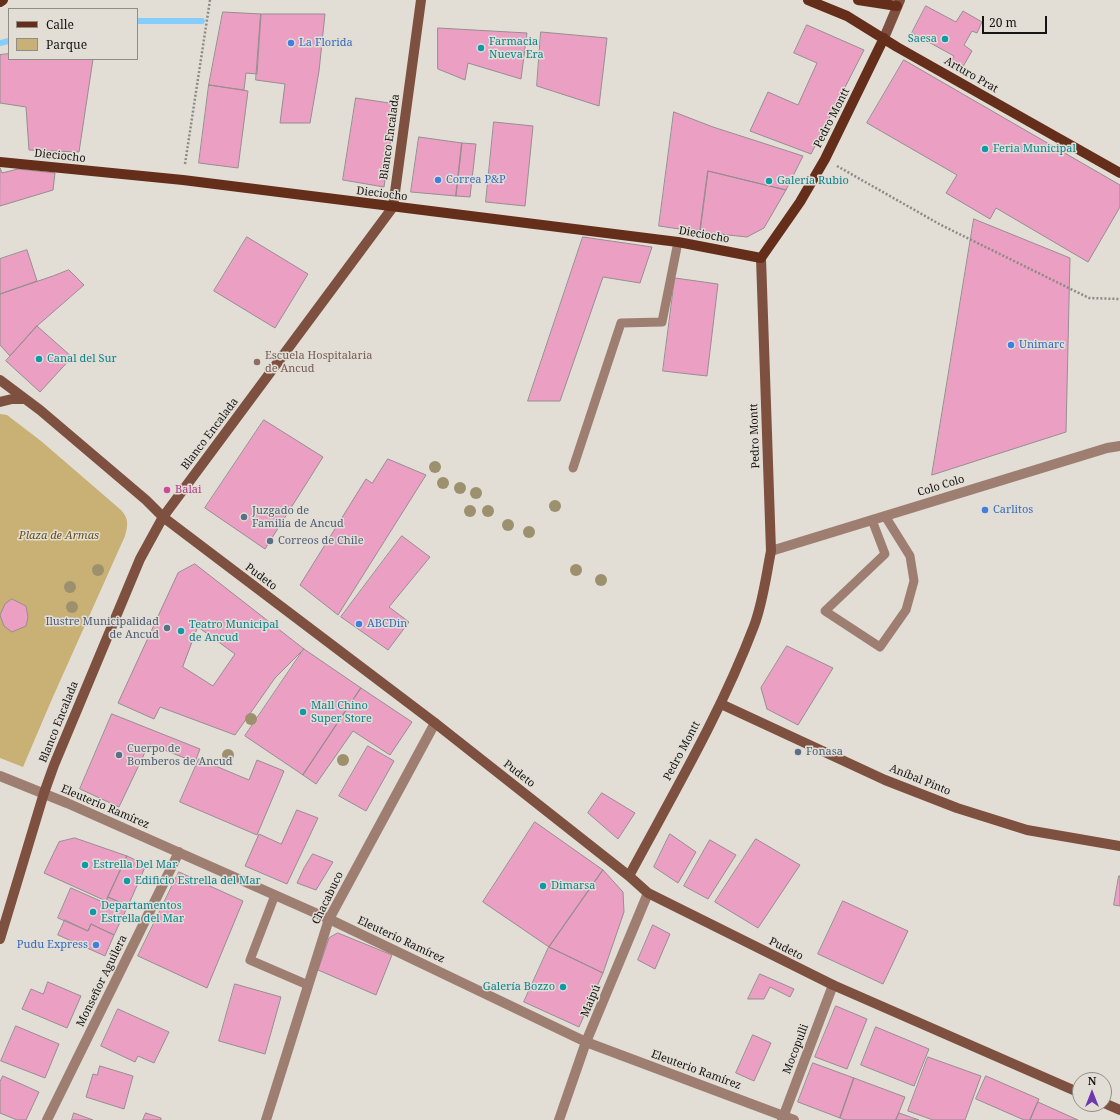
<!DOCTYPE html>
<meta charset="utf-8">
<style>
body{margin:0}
#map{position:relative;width:1120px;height:1120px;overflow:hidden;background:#e2ded6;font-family:"Noto Serif",serif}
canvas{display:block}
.legend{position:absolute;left:8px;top:8px;width:130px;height:52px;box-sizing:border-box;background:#e2ded6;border:1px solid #908d87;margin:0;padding:5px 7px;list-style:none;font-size:12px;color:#151411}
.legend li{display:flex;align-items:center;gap:8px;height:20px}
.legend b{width:20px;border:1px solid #908d87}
.north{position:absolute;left:1072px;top:1072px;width:40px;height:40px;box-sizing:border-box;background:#e2ded6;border:1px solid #908d87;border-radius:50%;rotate:0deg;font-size:11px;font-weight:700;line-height:16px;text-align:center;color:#151411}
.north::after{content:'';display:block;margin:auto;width:14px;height:18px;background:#6f37ad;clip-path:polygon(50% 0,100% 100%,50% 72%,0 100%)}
.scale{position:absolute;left:982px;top:16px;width:65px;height:18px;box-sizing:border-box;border:2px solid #151411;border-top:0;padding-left:5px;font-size:12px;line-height:14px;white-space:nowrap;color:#151411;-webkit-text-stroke:3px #e2ded6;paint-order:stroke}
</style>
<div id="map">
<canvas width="1120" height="1120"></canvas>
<ul class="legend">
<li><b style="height:5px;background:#652e1a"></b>Calle</li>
<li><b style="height:11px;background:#c9b074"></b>Parque</li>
</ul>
<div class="north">N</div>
<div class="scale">20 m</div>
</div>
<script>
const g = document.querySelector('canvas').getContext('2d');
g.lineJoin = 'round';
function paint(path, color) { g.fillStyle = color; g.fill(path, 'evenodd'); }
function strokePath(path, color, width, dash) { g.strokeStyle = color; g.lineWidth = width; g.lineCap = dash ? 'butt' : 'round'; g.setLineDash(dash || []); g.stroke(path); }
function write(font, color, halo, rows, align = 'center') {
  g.font = font + ' "Noto Serif",serif'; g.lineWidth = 3; g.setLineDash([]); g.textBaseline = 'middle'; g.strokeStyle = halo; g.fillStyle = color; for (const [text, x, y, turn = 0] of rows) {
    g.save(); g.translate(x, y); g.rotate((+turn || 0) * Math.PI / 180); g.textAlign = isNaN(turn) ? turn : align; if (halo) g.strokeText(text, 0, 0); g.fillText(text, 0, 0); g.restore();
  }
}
paint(new Path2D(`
 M0 414 7 415 41 441 121 510C129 519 128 525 125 536L52 699 23 767 0 758Z`), '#c9b074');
strokePath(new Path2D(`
 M137 21H202
 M0 43 9 41`), '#86cdff', 6);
const building = new Path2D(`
 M926 6 956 22 963 11 982 22 977 33 972 31 964 45 972 51 961 70 949 64 954 56 912 33Z
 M223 12 261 14 257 74 246 73 244 90 209 85Z
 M261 14H325L319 71 310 123H280L285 84 256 80Z
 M807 25 864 50 811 154 750 131 768 92 798 105 817 63 794 53Z
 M438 28 527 33 521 79 468 63 465 80 438 69Z
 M541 32 607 38 599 106 537 86Z
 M9 54V59H93L79 152 29 150 26 107 0 103V55Z
 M904 60 1120 185V207L1088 262 996 208 990 219 946 193 957 175 867 123Z
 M209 85 248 91 238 168 199 163Z
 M356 98 396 104 384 187 343 180Z
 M674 112 713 127 803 156 786 190 708 171 700 232 659 226Z
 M494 122 533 126 525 206 486 202Z
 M419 137 462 143 456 196 411 192Z
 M462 143 476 144 470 197 456 196Z
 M0 168 2 173 18 169 55 173 53 190 0 206Z
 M708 171 786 190 764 228 747 237 700 232Z
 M974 219 1070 258 1066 432 932 475Z
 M247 237 308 274 275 328 214 291Z
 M583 237 652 247 640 283 603 277 560 401H528Z
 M27 250 37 281 0 294V259Z
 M69 270 84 285 37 326 10 356 0 345V294L53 276Z
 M675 278 718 284 707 376 663 371Z
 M37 326 72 357 40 392 6 361Z
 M264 420 323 457 265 549 205 508Z
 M388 459 426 475 338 615 300 585 366 479 372 483Z
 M402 536 430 557 389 607 409 622 388 650 341 617Z
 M195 564 304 649 275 678 235 735 160 707 154 719 118 703 178 573ZM198 627 235 654 213 686 183 667Z
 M12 599 26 606 28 617 26 626 12 632 4 626 0 615 5 604Z
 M787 646 833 668 798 725 767 709 761 688Z
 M304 649 361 688 303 775 245 736Z
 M361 688 412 722 390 755 353 731 316 784 303 775Z
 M112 714 200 749 195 762 149 744 119 807 80 789Z
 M368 746 394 761 366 811 339 796Z
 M199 759 249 780 257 760 284 771 257 835 180 802Z
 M602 793 635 813 618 839 588 813Z
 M297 810 318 818 287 884 245 866 259 834 281 844Z
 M535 822 603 870 549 947 483 902Z
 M670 834 696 852 678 883 654 867Z
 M75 838 127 856 106 901 44 873 59 842Z
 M756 839 800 865 758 928 715 902Z
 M710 840 736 855 708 899 684 886Z
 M313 854 333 862 316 890 297 883 304 868Z
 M127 856 146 865 128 906 108 897Z
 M603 870 623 892 624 912 603 973 549 947Z
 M179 872 243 901 207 988 138 956Z
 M1119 876H1120V906L1114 905Z
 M71 888 105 903 108 897 128 906 114 935 91 924 88 931 58 918Z
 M843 901 908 931 883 984 818 954Z
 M65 920 88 931 91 924 114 935 105 956 58 935Z
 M653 925 670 934 655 969 638 960Z
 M338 933 392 955 376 995 318 970 329 938Z
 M549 947 603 973 579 1027 524 1002Z
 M760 974 794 989 790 997 770 987 764 999H748Z
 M48 982 81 996 67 1028 22 1009 31 989 43 994Z
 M235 984 281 997 265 1054 219 1041Z
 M836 1006 867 1019 847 1069 815 1057Z
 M118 1009 169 1032 154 1063 138 1056 135 1062 101 1046Z
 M16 1026 59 1044 45 1078 1 1061Z
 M876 1027 929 1049 914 1086 861 1065Z
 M753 1035 771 1043 754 1081 736 1073Z
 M928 1057 981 1076 965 1120H933L908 1111Z
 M813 1063 854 1078 840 1118 798 1102Z
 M100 1066 133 1076 124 1109 86 1097 93 1074 97 1075Z
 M3 1076 39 1092 26 1120H17L0 1113V1082Z
 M986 1076 1039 1099 1030 1120H1024L976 1099Z
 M854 1078 905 1097 896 1120H845L840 1118Z
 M1038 1102 1078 1120H1030Z
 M74 1113 93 1120H72Z
 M146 1113 161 1118V1120H143Z
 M899 1113 919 1120H896Z`);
paint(building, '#eb9fc3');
strokePath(building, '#968d90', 1);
strokePath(new Path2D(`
 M185 164 210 0
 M837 166 941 225 1089 298 1120 299`), '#8c8a84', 2.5, [2, 2]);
strokePath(new Path2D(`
 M573 468 621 323 662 322 678 242
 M872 520 885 554 825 611 880 647 906 610 914 581 910 556 885 516
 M275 895 250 960 308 985`), '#9f7e72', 9);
strokePath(new Path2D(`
 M771 551 1107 448 1120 446
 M0 776 67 803 329 919 586 1042 794 1120
 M47 1120 179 852
 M266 1120 329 919 435 723
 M559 1120 586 1042 648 893
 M782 1120 833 985`), '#9f7e72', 10);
strokePath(new Path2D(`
 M884 38 900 0
 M0 380 40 410 146 500 163 517 435 723 629 876 648 893 833 985 1080 1093
 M0 402 12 399H24
 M721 704 885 780 957 808 1027 830 1120 846
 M629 876C673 794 721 713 754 626 763 602 766 576 771 551L761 258
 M0 939 44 793 54 765 140 559 163 517 393 207 421 0
 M1104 1103 1120 1110`), '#7e503f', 10);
strokePath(new Path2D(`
 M808 0 847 16 897 47 1120 173
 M858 0 897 6
 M0 2 3 0
 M0 162 183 180 678 242 761 258 800 202 825 159 884 38`), '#652e1a', 10);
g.fillStyle = '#9d906d';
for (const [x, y] of [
 [435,467],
 [443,483],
 [460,488],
 [476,493],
 [555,506],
 [470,511],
 [488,511],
 [508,525],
 [529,532],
 [98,570],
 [576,570],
 [601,580],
 [70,587],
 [72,607],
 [251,719],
 [228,755],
 [343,760]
]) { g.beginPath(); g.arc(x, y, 6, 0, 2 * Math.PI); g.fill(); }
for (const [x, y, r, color] of [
 [945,39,4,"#0f9aa8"],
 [291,43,4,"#3f7fe0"],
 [481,48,4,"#0f9aa8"],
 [985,149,4,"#0f9aa8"],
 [438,180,4,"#3f7fe0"],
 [769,181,4,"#0f9aa8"],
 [1011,345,4,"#3f7fe0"],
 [39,359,4,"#0f9aa8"],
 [257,362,4,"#8d6e63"],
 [167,490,4,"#d1479c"],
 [985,510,4,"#3f7fe0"],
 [244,517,4,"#5c6f8a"],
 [270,541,4,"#5c6f8a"],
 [359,624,4,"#3f7fe0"],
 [167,628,4,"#5c6f8a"],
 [181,631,4,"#0f9aa8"],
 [303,712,4,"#0f9aa8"],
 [798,752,4,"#5c6f8a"],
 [119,755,4,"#5c6f8a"],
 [85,865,4,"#0f9aa8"],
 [127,881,4,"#0f9aa8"],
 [543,886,4,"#0f9aa8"],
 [93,912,4,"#0f9aa8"],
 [96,945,4,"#3f7fe0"],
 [563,987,4,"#0f9aa8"]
]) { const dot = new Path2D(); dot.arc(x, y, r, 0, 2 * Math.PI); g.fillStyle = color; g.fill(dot); strokePath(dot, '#e2ded6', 1.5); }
write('11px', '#0d838f', '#e2ded6', [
 ["Saesa",937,39,"right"],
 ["Farmacia",489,42],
 ["Nueva Era",489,55],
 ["Feria Municipal",993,149],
 ["Galería Rubio",777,181],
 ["Canal del Sur",47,359],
 ["Teatro Municipal",189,625],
 ["de Ancud",189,638],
 ["Mall Chino",311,706],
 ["Super Store",311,719],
 ["Estrella Del Mar",93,865],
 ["Edificio Estrella del Mar",135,881],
 ["Dimarsa",551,886],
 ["Departamentos",101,906],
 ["Estrella del Mar",101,919],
 ["Galería Bozzo",555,987,"right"]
], 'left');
write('11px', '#366cbe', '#e2ded6', [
 ["La Florida",299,43],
 ["Correa P&P",446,180],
 ["Unimarc",1019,345],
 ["Carlitos",993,510],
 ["ABCDin",367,624],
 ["Pudu Express",88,945,"right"]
], 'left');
write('11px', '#151411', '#e2ded6', [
 ["Arturo Prat",971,75,30],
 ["Pedro Montt",832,118,-63],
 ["Blanco Encalada",390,137,-82],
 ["Dieciocho",60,156,6],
 ["Dieciocho",382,194,7],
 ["Dieciocho",704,235,10],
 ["Blanco Encalada",210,434,-53],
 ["Pedro Montt",755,436,-92],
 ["Colo Colo",941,486,-17],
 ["Pudeto",261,577,37],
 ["Blanco Encalada",59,722,-68],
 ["Pedro Montt",682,751,-62],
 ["Pudeto",519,774,38],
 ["Aníbal Pinto",920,780,22],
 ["Eleuterio Ramírez",105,807,23],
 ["Chacabuco",328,898,-64],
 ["Eleuterio Ramírez",401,940,25],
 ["Pudeto",786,949,27],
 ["Monseñor Aguilera",102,981,-64],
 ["Maipú",591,1001,-67],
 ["Mocopulli",796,1049,-69],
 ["Eleuterio Ramírez",696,1070,20]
]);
write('11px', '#785e54', '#e2ded6', [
 ["Escuela Hospitalaria",265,356],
 ["de Ancud",265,369]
], 'left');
write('11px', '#b23c85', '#e2ded6', [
 ["Balai",175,490]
], 'left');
write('11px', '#4e5e75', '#e2ded6', [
 ["Juzgado de",252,511],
 ["Familia de Ancud",252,524],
 ["Correos de Chile",278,541],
 ["Ilustre Municipalidad",159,622,"right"],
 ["de Ancud",159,635,"right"],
 ["Cuerpo de",127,749],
 ["Bomberos de Ancud",127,762],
 ["Fonasa",806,752]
], 'left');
write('italic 11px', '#655017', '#e2ded6', [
 ["Plaza de Armas",59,536]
]);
</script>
